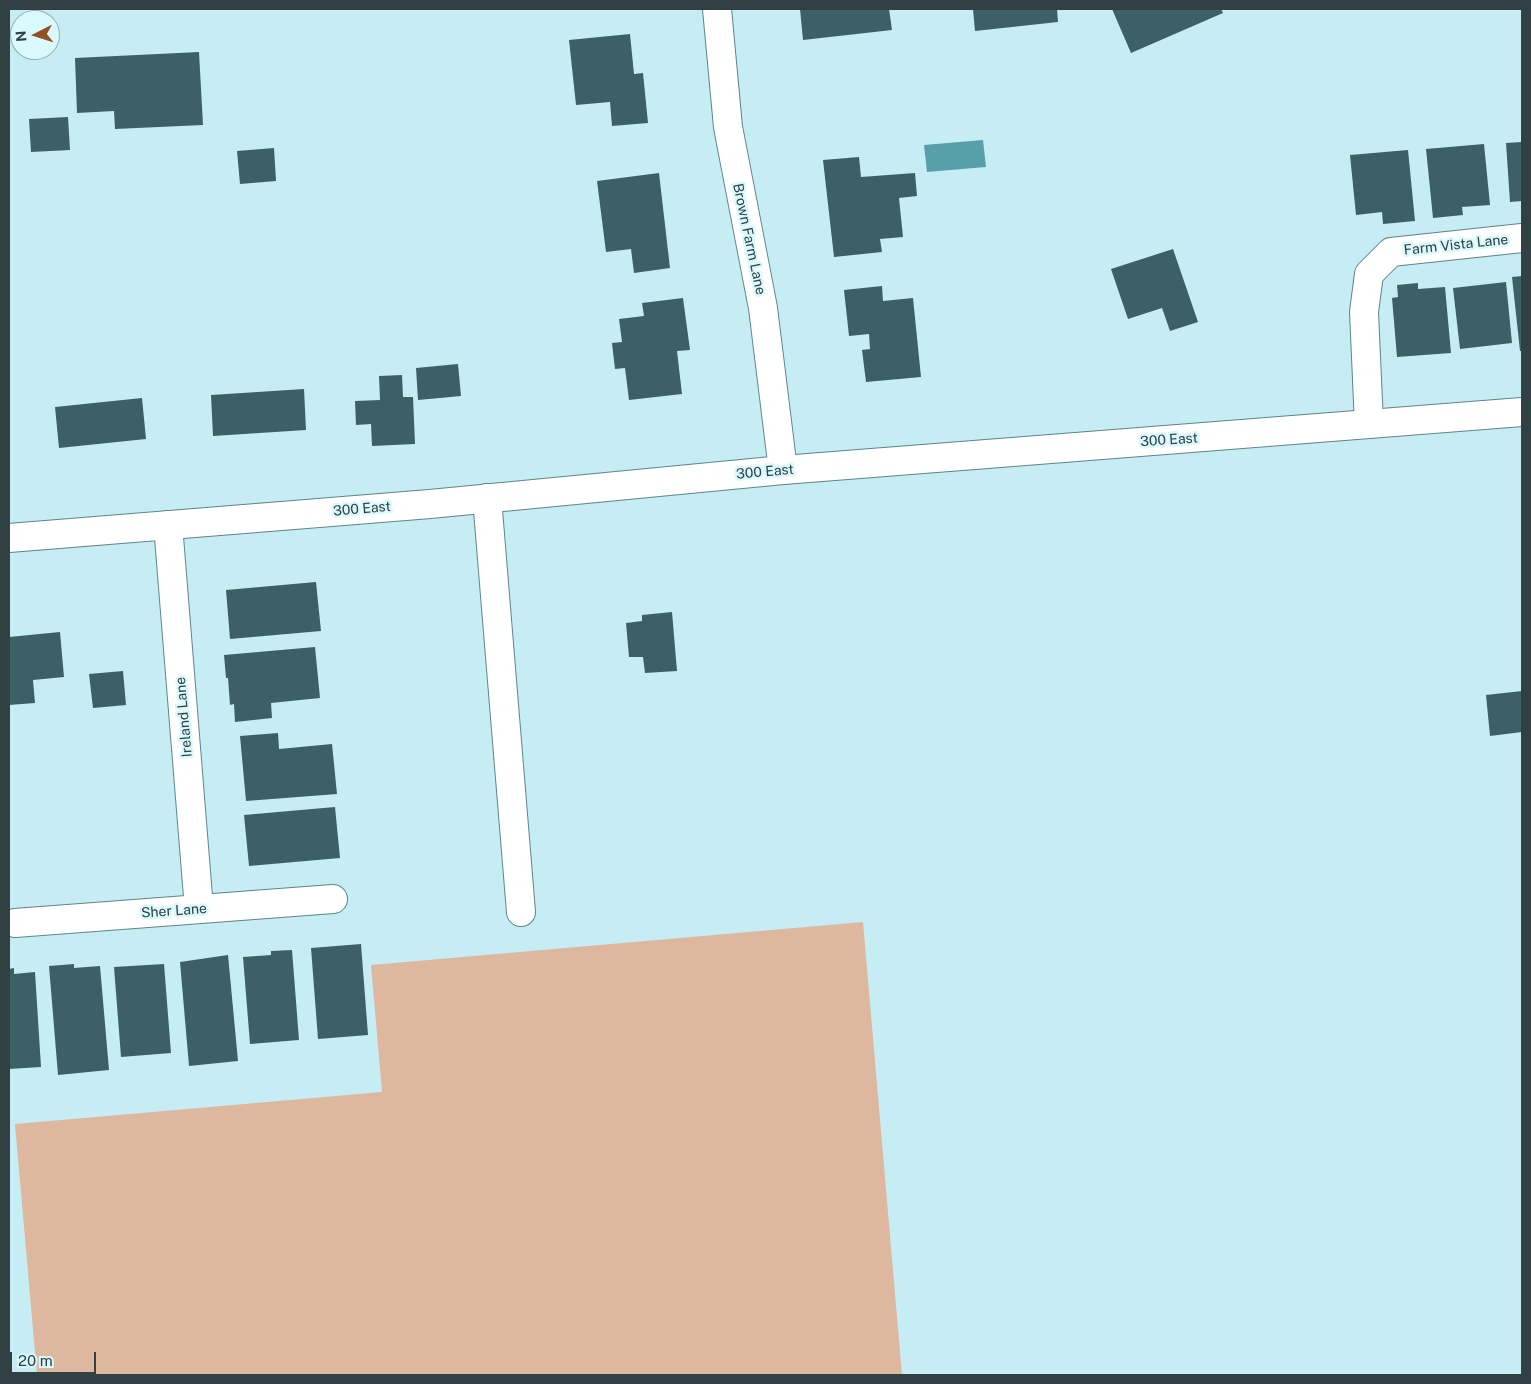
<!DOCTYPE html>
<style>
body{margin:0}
#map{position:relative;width:1531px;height:1384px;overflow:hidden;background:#c6edf3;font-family:"Public Sans",sans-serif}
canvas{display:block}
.frame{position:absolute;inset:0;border:10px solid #304043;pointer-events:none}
.north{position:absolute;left:10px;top:10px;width:50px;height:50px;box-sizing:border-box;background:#d9f9fe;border:1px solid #95afb3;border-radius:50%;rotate:265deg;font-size:14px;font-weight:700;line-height:20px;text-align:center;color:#304043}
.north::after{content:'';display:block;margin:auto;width:18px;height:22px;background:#935021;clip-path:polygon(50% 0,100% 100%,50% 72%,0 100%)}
.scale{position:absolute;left:10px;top:1352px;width:86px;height:22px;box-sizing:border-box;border:2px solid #304043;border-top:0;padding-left:6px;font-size:15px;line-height:18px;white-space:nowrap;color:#304043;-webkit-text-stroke:4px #d9f9fe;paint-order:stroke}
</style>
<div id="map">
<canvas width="1531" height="1384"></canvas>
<div class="frame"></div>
<div class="north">N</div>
<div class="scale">20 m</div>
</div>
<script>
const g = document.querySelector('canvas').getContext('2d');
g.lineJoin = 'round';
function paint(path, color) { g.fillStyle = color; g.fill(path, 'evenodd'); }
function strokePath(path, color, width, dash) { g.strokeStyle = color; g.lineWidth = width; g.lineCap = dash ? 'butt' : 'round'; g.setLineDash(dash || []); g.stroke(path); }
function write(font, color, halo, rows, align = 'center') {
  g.font = font + ' "Public Sans",sans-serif'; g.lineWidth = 5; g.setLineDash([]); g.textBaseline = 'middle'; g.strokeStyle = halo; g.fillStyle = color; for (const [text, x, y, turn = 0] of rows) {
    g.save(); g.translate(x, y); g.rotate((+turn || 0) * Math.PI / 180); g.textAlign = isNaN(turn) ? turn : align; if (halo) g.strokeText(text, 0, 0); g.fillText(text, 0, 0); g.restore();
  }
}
paint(new Path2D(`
 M863 922 902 1375H37L15 1124 382 1092 371 965Z`), '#deb79f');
paint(new Path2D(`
 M983 140 986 167 927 172 924 145Z`), '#57a0aa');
paint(new Path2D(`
 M800 9H889L892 30 803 40Z
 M973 9H1057L1058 22 975 31Z
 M1112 9H1221L1223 13 1131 53Z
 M630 34 634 74 643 73 648 123 612 126 610 102 576 105 569 40Z
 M199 52 203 125 115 129 114 111 77 113 75 58Z
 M68 117 70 150 31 152 29 119Z
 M1522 142V201L1510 202 1506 143Z
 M1484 144 1490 205 1462 207 1463 215 1433 218 1426 149Z
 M274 148 276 181 240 184 237 151Z
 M1408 150 1415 221 1383 224 1382 212 1356 215 1350 155Z
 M859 157 861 177 915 173 917 196 899 198 903 237 880 239 882 252 834 257 823 160Z
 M659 173 670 268 634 273 631 249 606 252 597 181Z
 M1173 249 1198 322 1170 331 1162 308 1128 319 1111 269Z
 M1522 276V351H1520L1512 277Z
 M1506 282 1512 343 1460 349 1453 288Z
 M1418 283V289L1445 287 1451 353 1397 357 1392 298 1398 297 1397 285Z
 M882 286 883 301 913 298 921 377 866 382 862 350 870 349 869 334 849 336 844 290Z
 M683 298 690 350 677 351 682 394 629 400 625 368 615 369 612 343 622 342 619 319 644 316 642 303Z
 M458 364 461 396 418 400 416 368Z
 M402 375 403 397H413L415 444 372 446 371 424 356 425 355 401 380 400 379 376Z
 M304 389 306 430 213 436 211 395Z
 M142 398 146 439 59 448 55 407Z
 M316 582 321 631 230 639 226 590Z
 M672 612 677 671 645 673 643 657H629L626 623 642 621V615Z
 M60 632 64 677 33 680 35 703 9 705V637Z
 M315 647 320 698 271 703 272 718 235 722 234 704 230 705 228 678H226L224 655Z
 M123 671 126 705 93 708 89 674Z
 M1522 691V732L1490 736 1486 695Z
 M278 733 279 749 332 744 337 794 246 801 240 736Z
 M335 807 340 858 249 866 244 815Z
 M361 944 368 1035 318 1039 311 948Z
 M292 950 299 1040 250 1044 243 957 271 955V951Z
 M228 955 238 1061 189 1066 180 962Z
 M74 964V968L100 966 109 1070 58 1075 49 966Z
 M164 964 171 1053 121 1057 114 967Z
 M14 968V974L35 972 41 1067 9 1069V969Z`), '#3d6066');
const minor = new Path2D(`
 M717 9 728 127 763 308 783 470
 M1369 424 1364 312 1369 274 1391 252 1522 238
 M487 498 521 912
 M168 525 199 909
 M15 923 333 899`);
const major = new Path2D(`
 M9 538 430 504 783 470 1522 412`);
strokePath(minor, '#5f8489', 30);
strokePath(major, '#5f8489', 30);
strokePath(minor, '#fff', 28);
strokePath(major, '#fff', 28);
write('14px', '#304043', '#d9f9fe', [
 ["Brown Farm Lane",749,239,78],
 ["Farm Vista Lane",1456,245,-6],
 ["300 East",1169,440,-4],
 ["300 East",765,472,-5],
 ["300 East",362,509,-5],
 ["Ireland Lane",184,717,-95],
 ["Sher Lane",174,911,-4]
]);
</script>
